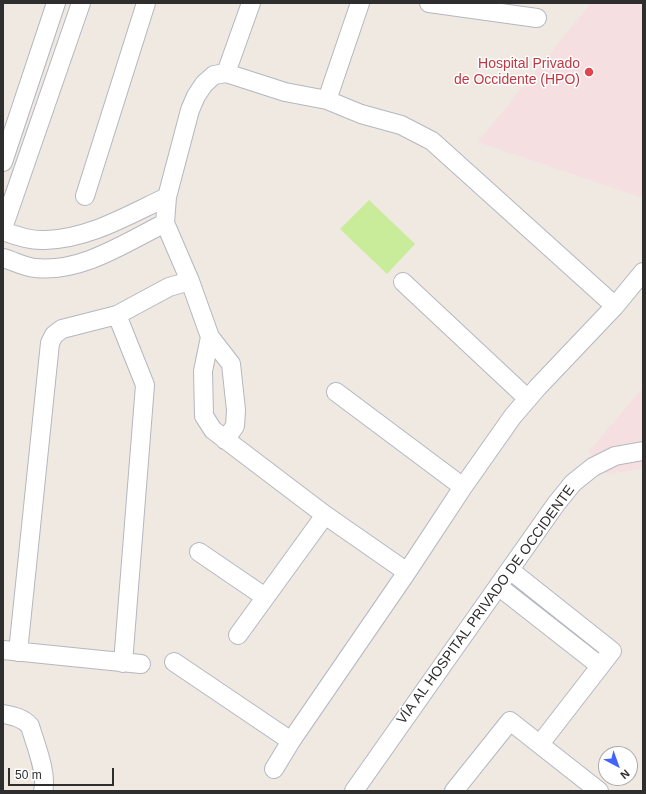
<!DOCTYPE html>
<meta charset="utf-8">
<style>
body{margin:0}
#map{position:relative;width:646px;height:794px;overflow:hidden;background:#efe9e1;font-family:Helvetica,sans-serif}
canvas{display:block}
.frame{position:absolute;inset:0;border:4px solid #2e2e2e;pointer-events:none}
.north{position:absolute;left:598px;top:746px;width:40px;height:40px;box-sizing:border-box;background:#fff;border:1px solid #ababab;border-radius:50%;rotate:139deg;font-size:11px;font-weight:700;line-height:16px;text-align:center;color:#2e2e2e}
.north::after{content:'';display:block;margin:auto;width:14px;height:18px;background:#4264fb;clip-path:polygon(50% 0,100% 100%,50% 72%,0 100%)}
.scale{position:absolute;left:8px;top:768px;width:106px;height:18px;box-sizing:border-box;border:2px solid #2e2e2e;border-top:0;padding-left:5px;font-size:12px;line-height:14px;white-space:nowrap;color:#2e2e2e;-webkit-text-stroke:3px #fff;paint-order:stroke}
</style>
<div id="map">
<canvas width="646" height="794"></canvas>
<div class="frame"></div>
<div class="north">N</div>
<div class="scale">50 m</div>
</div>
<script>
const g = document.querySelector('canvas').getContext('2d');
g.lineJoin = 'round';
function paint(path, color) { g.fillStyle = color; g.fill(path, 'evenodd'); }
function strokePath(path, color, width, dash) { g.strokeStyle = color; g.lineWidth = width; g.lineCap = dash ? 'butt' : 'round'; g.setLineDash(dash || []); g.stroke(path); }
function write(font, color, halo, rows, align = 'center') {
  g.font = font + ' Helvetica,sans-serif'; g.lineWidth = 3; g.setLineDash([]); g.textBaseline = 'middle'; g.strokeStyle = halo; g.fillStyle = color; for (const [text, x, y, turn = 0] of rows) {
    g.save(); g.translate(x, y); g.rotate((+turn || 0) * Math.PI / 180); g.textAlign = isNaN(turn) ? turn : align; if (halo) g.strokeText(text, 0, 0); g.fillText(text, 0, 0); g.restore();
  }
}
paint(new Path2D(`
 M591 3H643V198L478 142Z
 M643 388V469L606 474 589 451Z`), '#f5dfe0');
paint(new Path2D(`
 M369 200 415 244 387 274 340 229Z`), '#c9ec9a');
const minor = new Path2D(`
 M429 3 537 18
 M226 73 285 92 327 100 361 114 401 125 432 141 615 306
 M327 100 360 3
 M3 162 56 3
 M85 196 146 3
 M3 228 81 3
 M3 231C16 236 31 241 45 240 89 239 128 215 167 197
 M3 258C14 261 24 267 35 268 81 273 125 243 165 223
 M403 282 528 399
 M117 315 145 385 123 663
 M210 337 203 371 204 416 213 430 325 515 407 572
 M336 392 463 487
 M225 440 235 426 236 410 231 364 210 337 190 281 165 223 167 197 190 110 196 96 204 84 214 75 226 73 251 3
 M199 552 265 597
 M510 570 612 651 540 744
 M498 586 600 666
 M238 635 325 515
 M3 650 141 664
 M18 652 50 343 54 335 62 329 117 315 169 287 190 281
 M174 662 291 741
 M3 714C14 716 23 718 30 726 35 743 48 775 43 791
 M274 769 291 741 407 572 463 487 513 416 538 387 615 306 643 272
 M354 791 556 504 573 483 593 467 615 456 643 451
 M454 791 510 721 599 791`);
strokePath(minor, '#b4b7c1', 20);
strokePath(minor, '#fff', 18);
for (const [x, y, r, color] of [
 [589,72,5,"#e0444e"]
]) { const dot = new Path2D(); dot.arc(x, y, r, 0, 2 * Math.PI); g.fillStyle = color; g.fill(dot); strokePath(dot, '#fff', 1.5); }
write('14px', '#be3a42', '#fff', [
 ["Hospital Privado",580,64],
 ["de Occidente (HPO)",580,80]
], 'right');
write('14px', '#2e2e2e', '#fff', [
 ["VÍA AL HOSPITAL PRIVADO DE OCCIDENTE",486,605,-54]
]);
</script>
